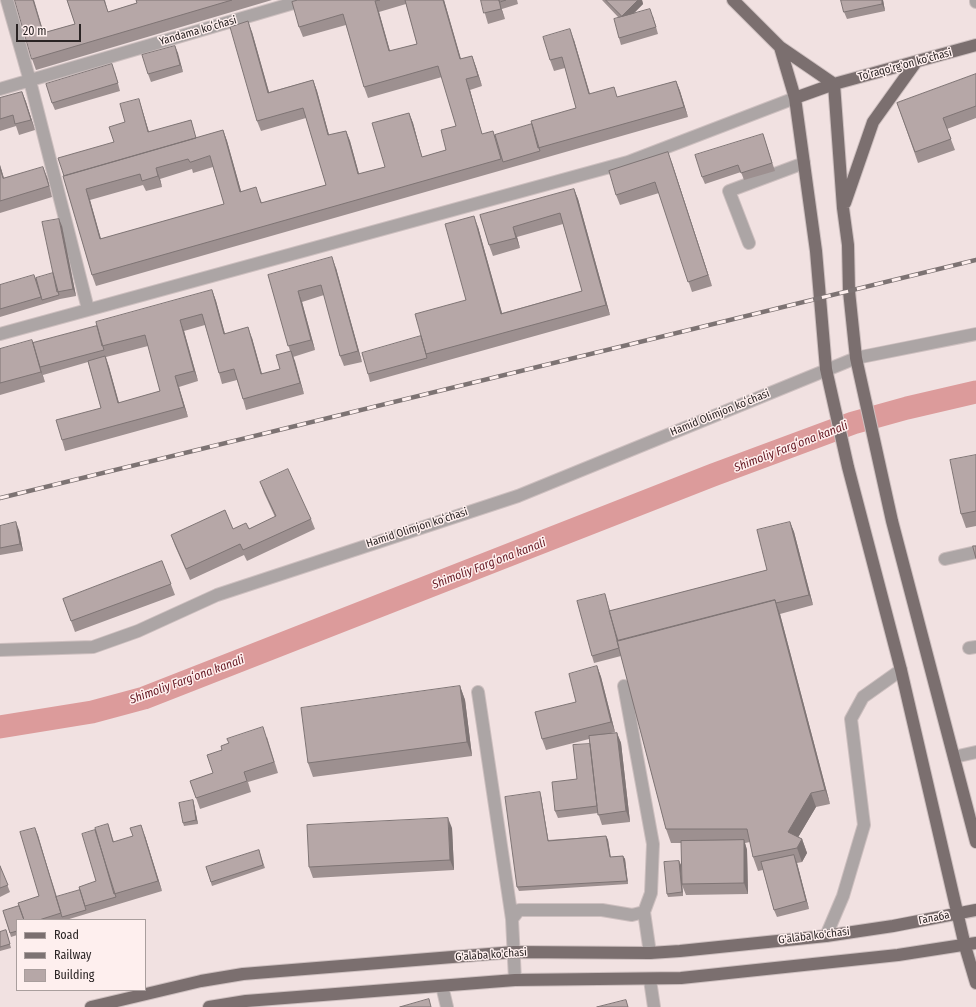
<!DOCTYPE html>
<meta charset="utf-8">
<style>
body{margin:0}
#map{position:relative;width:976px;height:1007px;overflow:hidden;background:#f1e1e1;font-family:"Fira Sans Condensed",sans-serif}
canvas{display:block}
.legend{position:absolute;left:16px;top:919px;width:130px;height:72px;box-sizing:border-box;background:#feefee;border:1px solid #a99e9d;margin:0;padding:5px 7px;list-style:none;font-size:12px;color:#2a2424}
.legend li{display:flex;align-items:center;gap:8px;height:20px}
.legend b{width:20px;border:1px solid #a99e9d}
.scale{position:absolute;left:16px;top:24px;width:65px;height:18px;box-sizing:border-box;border:2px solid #2a2424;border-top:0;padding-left:5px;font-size:12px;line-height:14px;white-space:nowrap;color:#2a2424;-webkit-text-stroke:3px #feefee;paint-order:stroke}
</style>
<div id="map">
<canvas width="976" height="1007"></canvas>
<ul class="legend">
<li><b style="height:5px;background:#7b6f6f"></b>Road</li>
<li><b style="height:5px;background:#7d7373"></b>Railway</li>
<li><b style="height:11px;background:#b6a7a7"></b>Building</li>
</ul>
<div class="scale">20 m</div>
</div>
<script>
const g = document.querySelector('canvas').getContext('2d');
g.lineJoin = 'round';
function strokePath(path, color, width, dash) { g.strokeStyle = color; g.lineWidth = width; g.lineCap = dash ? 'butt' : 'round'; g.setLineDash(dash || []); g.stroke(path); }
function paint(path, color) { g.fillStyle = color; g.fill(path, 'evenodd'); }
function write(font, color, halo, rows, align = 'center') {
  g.font = font + ' "Fira Sans Condensed",sans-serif'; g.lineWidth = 3; g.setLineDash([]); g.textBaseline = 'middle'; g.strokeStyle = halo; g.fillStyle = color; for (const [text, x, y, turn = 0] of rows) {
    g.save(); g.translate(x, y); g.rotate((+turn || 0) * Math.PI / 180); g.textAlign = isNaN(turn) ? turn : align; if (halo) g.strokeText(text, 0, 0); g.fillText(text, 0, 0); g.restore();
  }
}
strokePath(new Path2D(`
 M0 727 92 712 144 698 713 475 853 423 907 408 976 392`), '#dc9b9b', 23);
const minor = new Path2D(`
 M7 0 30 81 88 309
 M976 0V2
 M0 89 304 0
 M749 243 729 191 804 163
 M0 334 628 162 795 98
 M945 559 976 552
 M969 648 976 647
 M0 650 93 647 138 631 217 595 518 496 856 358 976 334
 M624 686 653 844 651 893 644 912
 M478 692 512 919
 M954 757 976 752
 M826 936 843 896 864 825 851 719 863 697 901 670
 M515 980 512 919 519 910H602L632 915 644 912 650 953
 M650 980 654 1007
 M442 986 447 1007`);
const major = new Path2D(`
 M733 0 780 47 834 84 843 208 848 245 849 291 856 358 892 521 976 842
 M780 47 795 98 816 251 826 369 848 467 901 670 965 946 976 983
 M795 98 834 84 976 45
 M845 203 873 122 916 62
 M91 1007 201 981 243 974 514 952 650 953 680 951 826 936 893 926 976 910
 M209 1007 246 1001 515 980 681 978 898 955 976 943`);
strokePath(minor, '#cdbfbf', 14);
strokePath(major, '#cdbfbf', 14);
strokePath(minor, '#aca5a5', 12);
strokePath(major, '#7b6f6f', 12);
const rail = new Path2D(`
 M0 498 976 260`);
strokePath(rail, '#7d7373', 4.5);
strokePath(rail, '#feefee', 3, [9]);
paint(new Path2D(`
 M67 0H105L108 12 137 3 136 0H272L36 70 32 59 43 33 75 24Z
 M298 0H444L461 59 472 56 476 67 482 86 470 90 482 134 495 135 532 124 576 108 565 68 554 71 550 60 574 40 590 94 618 97 676 81 680 91 688 117 96 286 92 275 63 176 114 142 139 99 149 132 191 120 196 138 223 130 227 141 241 191 260 198 262 203 326 185 306 118 261 131 257 121 252 32 269 92 313 80 317 91 329 135 346 131 350 141 359 174 385 167 409 113 413 123 422 157 446 150 456 126 442 77 368 98 364 87 346 25 303 37 299 27ZM406 4 417 44 390 51 379 12ZM213 167 224 204 101 239 90 200 143 185 146 191 162 187 160 179 192 169 193 173Z
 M481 0H517L518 4 502 9 501 7 505 19 488 24Z
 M602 0H642L643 4 634 13 653 16 658 34 621 45 619 38V18Z
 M841 0H883L885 11 847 19 844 12Z
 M175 46 183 72 151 82 148 74Z
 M115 72 120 91 55 110 52 103Z
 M976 74V118L947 129 955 150 918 163 897 103Z
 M22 92 26 102 35 130 19 135 16 126 0 131V98Z
 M763 134 775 171 744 180 741 172 705 184 702 177Z
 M672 163 712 286 692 292 659 193 620 205 616 195Z
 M0 165 4 178 47 177 52 197 0 213Z
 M574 189 578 199 610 315 370 382 368 374 421 336 466 300 478 227 502 313 582 291 563 224 517 237 520 248 493 256 489 245 480 215Z
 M62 226 76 296 60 299 0 317V285L36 278 55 282Z
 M336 268 362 362 344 366 340 356 324 295 302 302 315 350 293 357 304 394 246 410 243 399 237 380 222 384 219 373 205 325 184 331 198 381 179 387 188 417 65 451 62 440 101 408 88 362 43 375 42 373 45 382 0 395V349L33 343 97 326 212 290 216 301 225 334 252 338 262 374 280 369 290 351 268 275ZM148 346 160 391 119 403 109 367 106 357Z
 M976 455V526L966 528 961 514Z
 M260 482 311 519 315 529 247 561 244 555 190 580 175 546 171 535 233 529H249L275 517 264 493Z
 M790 522 794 532 813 605 780 614 830 804 816 807 798 837 802 839 807 853 802 862 797 863 809 909 777 917 774 910 763 870 758 871 753 857 750 842 745 843 747 850 748 894 686 895 682 885 683 896 668 897 667 894 679 861 681 865 682 883V843H671L666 829 621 656 594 663 592 656 605 594 610 611 767 570Z
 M0 526 19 530 23 551 0 555Z
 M162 561 175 595 75 632 63 599Z
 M597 666 601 677 615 732 611 733H617L621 743 630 822 602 825 598 813 558 818 555 811 577 779 590 744 589 739 546 750 542 739 576 702Z
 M460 686 465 700 472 756 313 777 308 763Z
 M267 737 278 773 248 782 251 792 200 809 190 781 213 773Z
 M541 796 548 840 606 836 608 840 611 857 623 856 625 859 628 884 519 891 517 887Z
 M193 800 194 804 198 824 184 826 183 823Z
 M108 824 114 842 145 836 162 891 66 920H17V935L11 937 3 911 19 906 39 896 35 828 57 897 80 890 96 881 95 830Z
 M452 828 454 870 313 878 309 867Z
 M259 850 265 868 212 886 206 867Z
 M0 866 10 892 0 897Z
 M6 930 11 948 0 951V932Z`), '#9d9090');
paint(new Path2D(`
 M33 0H34L47 44 43 33Z
 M443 0H444L464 70 460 59Z
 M499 0 501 7 505 19 501 9Z
 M638 0H642L643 4 624 23 622 16Z
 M882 0H883L885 11 882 4Z
 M375 1 379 12 393 62 389 51Z
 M248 21 252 32 272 103 268 93Z
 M570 29 574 40 593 105 589 94Z
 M175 46 178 53 183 72 180 65Z
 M472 56 476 67 482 86 478 76Z
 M466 79 470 90 485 145 482 134Z
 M313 80 317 91 332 146 328 135Z
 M676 81 680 91 688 117 684 107Z
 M22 92 26 102 35 130 31 120Z
 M139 99 141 106 151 139 148 132Z
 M409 113 413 123 425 168 422 157Z
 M223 130 227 141 244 202 240 192Z
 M346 131 350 141 362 185 358 174Z
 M668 152 672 163 712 286 708 275Z
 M0 165 7 189 0 168Z
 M43 167 47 177 52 197 49 186Z
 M156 168 160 179 162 187 158 176Z
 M86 189 90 200 104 250 100 239Z
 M574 189 578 199 610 315 606 305Z
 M474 216 478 227 505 324 501 314Z
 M59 219 62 226 76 296 73 289Z
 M513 227 517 237 520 248 516 238Z
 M332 257 336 268 362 362 358 351Z
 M212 290 216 301 228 345 224 334Z
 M298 291 302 302 315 350 311 340Z
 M180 320 184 331 198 381 194 371Z
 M248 327 252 338 265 385 261 374Z
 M36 351 40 367 45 382 41 372Z
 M291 351 295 361 304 394 300 383Z
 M105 356 109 367 122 414 118 403Z
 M175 376 179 387 188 417 184 407Z
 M16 522 19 530 23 551 20 544Z
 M790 522 794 532 813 605 809 595Z
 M775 600 780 614 830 804 825 790Z
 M597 666 601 677 615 732 611 722Z
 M460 686 465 700 472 756 467 742Z
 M617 733 621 743 630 822 626 811Z
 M540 792 541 796 549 844 548 841Z
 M811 793 816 807 793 846 788 832Z
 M193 800 194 804 198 824 196 820Z
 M448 818 452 828 454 870 450 860Z
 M141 825 145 836 162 891 158 881Z
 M35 828 38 835 62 917 61 913Z
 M606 836 608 840 611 861 610 857Z
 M802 839 807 853 802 862 797 848Z
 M744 840 747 850 748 894 744 883Z
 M794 855 797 863 809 909 806 901Z
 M623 856 625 859 628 884 627 881Z
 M679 861 681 865 683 896 682 892Z`), '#7f7575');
const building = new Path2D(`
 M15 0H33L43 33 75 24 67 0H104L108 12 137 3 136 0H232L32 59Z
 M298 0H380L375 1 389 51 417 44 405 0H443L460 59 472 56 478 76 466 79 482 134 493 131 501 159 92 275 63 176 223 130 240 192 256 187 261 203 326 185 303 108 257 121 230 27 248 21 268 93 313 80 328 135 346 131 358 174 385 167 372 123 409 113 422 157 446 150 441 130 456 126 438 66 364 87 343 14 299 27 292 2ZM210 156 224 204 100 239 86 189 140 174 142 181 158 176 156 168 188 159 190 162Z
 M481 0H499L501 9 484 13Z
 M499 0H506L500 2Z
 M606 0H638L622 16Z
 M841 0H882V4L844 12Z
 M650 9 656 27 619 38 614 19Z
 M570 29 589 94 614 87 617 97 676 81 684 107 538 148 531 121 576 108 562 57 550 60 543 37Z
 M175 46 180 65 148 74 142 55Z
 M112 64 118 83 52 103 46 84Z
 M976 74V106L943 118 951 139 915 152 897 103Z
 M22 92 31 120 15 124 13 115 0 119V98Z
 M139 99 148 132 191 120 196 138 64 176 58 158 114 142 109 127 125 122 120 104Z
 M532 124 540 151 503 162 495 135Z
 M763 134 772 163 741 173 738 165 702 177 695 155Z
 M668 152 708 275 688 282 655 182 616 195 609 171Z
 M43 167 49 186 0 201V168L3 178Z
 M574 189 606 305 426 354 415 314 466 300 445 224 474 216 501 314 582 291 560 213 513 227 516 238 489 245 480 215Z
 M59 219 73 289 57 292 42 222Z
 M332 257 358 351 340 356 321 285 298 291 311 340 288 346 268 275Z
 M53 273 59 295 42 300 36 278Z
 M34 275 41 297 0 309V285Z
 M212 290 224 334 248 327 261 374 280 369 276 355 291 351 300 383 243 399 234 369 219 373 202 314 180 320 194 371 175 376 184 407 62 440 56 420 101 408 88 361 105 356 118 403 160 391 145 335 102 346 96 322Z
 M97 326 104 350 40 367 33 343Z
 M421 336 427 358 368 374 362 353Z
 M32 340 41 372 0 383V349Z
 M976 455V511L961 514 950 460Z
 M288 469 311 519 243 550 240 544 186 569 171 535 225 510 233 529 246 523 249 529 276 516 260 482Z
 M16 522 20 544 0 548V526Z
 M790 522 809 595 776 603 775 600 618 641 609 611 767 570 757 530Z
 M973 546H976V558Z
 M162 561 171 584 71 621 63 599Z
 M605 594 619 648 592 656 577 601Z
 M775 600 825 790 811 793 788 832 802 839 797 848 753 857 747 829H666L617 641Z
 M597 666 611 722 542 739 535 712 576 702 569 674Z
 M460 686 467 742 308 763 301 708Z
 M263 727 274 762 244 772 247 781 196 798 190 781 213 773 207 755 222 750 221 746 229 743 227 739Z
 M617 733 626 811 598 815 589 736Z
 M590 744 597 806 555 811 552 782 577 779 573 745Z
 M540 792 548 841 606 836 610 857 623 856 627 881 517 887 505 797Z
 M193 800 196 820 183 823 179 803Z
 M448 818 450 860 309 867 307 825Z
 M108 824 113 842 133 836 130 828 141 825 158 881 114 894 95 828Z
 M35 828 61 913 39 920H24L18 903 39 896 20 832Z
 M95 830 116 897 85 906 79 887 96 881 82 834Z
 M744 840V883L682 884 681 841Z
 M259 850 263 865 211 882 206 867Z
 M794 855 806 901 774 910 761 862Z
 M679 861 682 892 667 894 664 862Z
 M0 866 8 885 0 888Z
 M80 890 86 910 62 917 56 897Z
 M19 906 24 920H17V931L10 933 3 911Z
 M6 930 10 944 0 947V932Z
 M429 999 431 1007H400Z
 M626 1000 628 1007H597Z`);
paint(building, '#b6a7a7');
strokePath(building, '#7f7575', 1);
write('11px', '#2a2424', '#feefee', [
 ["Yandama koʻchasi",198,31,-16],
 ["To'raqo'rg'on ko'chasi",905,65,-15],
 ["Hamid Olimjon koʻchasi",720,413,-22],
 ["Hamid Olimjon koʻchasi",417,528,-18],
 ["Галаба",934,918,-11],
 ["G'alaba ko'chasi",814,936,-7],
 ["G'alaba ko'chasi",491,955,-4]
]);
write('italic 12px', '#661923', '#feefee', [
 ["Shimoliy Fargʻona kanali",791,447,-21],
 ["Shimoliy Fargʻona kanali",489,564,-21],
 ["Shimoliy Fargʻona kanali",187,680,-20]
]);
</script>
